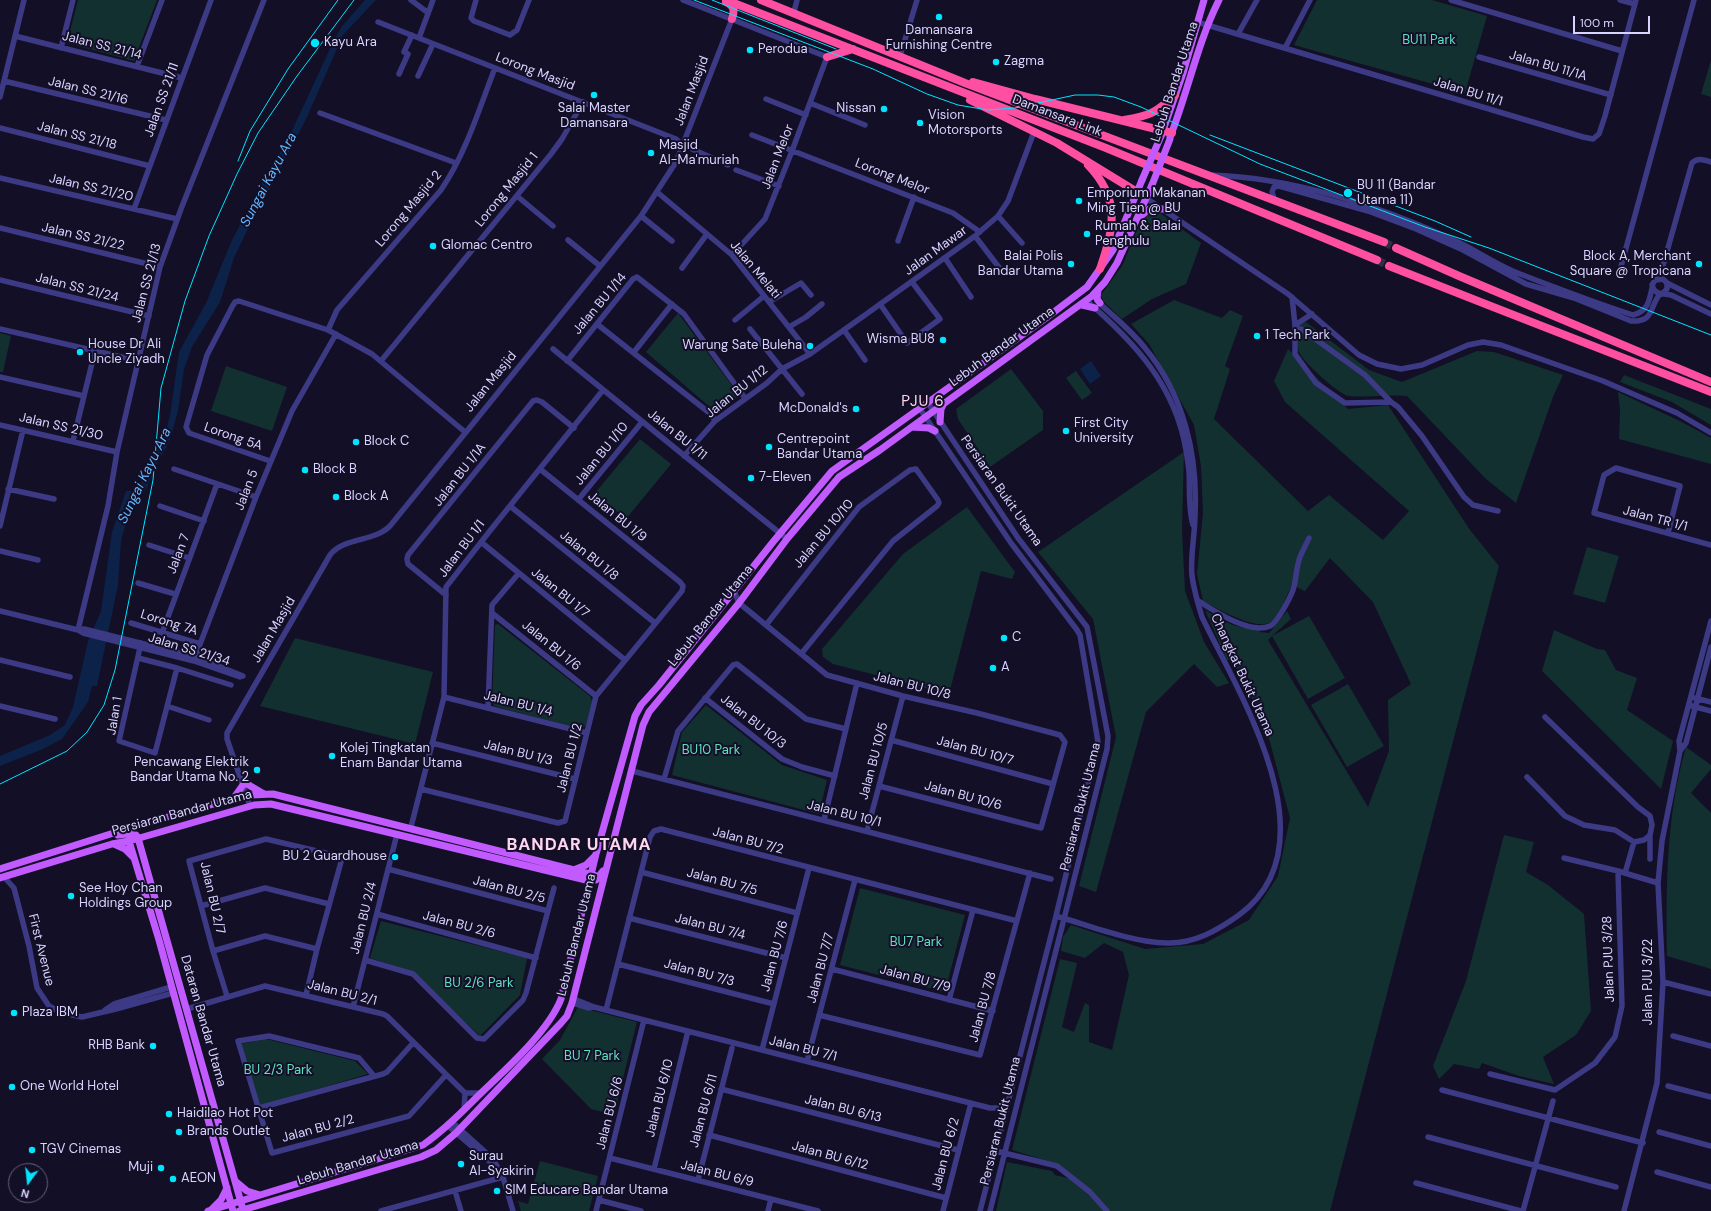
<!DOCTYPE html>
<style>
body{margin:0}
#map{position:relative;width:1711px;height:1211px;overflow:hidden;background:#130f26;font-family:"DM Sans",sans-serif}
canvas{display:block}
.north{position:absolute;left:8px;top:1163px;width:40px;height:40px;box-sizing:border-box;background:#130f26;border:1px solid #625e7d;border-radius:50%;rotate:195deg;font-size:11px;font-weight:700;line-height:16px;text-align:center;color:#d9d4ff}
.north::after{content:'';display:block;margin:auto;width:14px;height:18px;background:#00e5ff;clip-path:polygon(50% 0,100% 100%,50% 72%,0 100%)}
.scale{position:absolute;left:1573px;top:16px;width:77px;height:18px;box-sizing:border-box;border:2px solid #d9d4ff;border-top:0;padding-left:5px;font-size:12px;line-height:14px;white-space:nowrap;color:#d9d4ff;-webkit-text-stroke:3px #130f26;paint-order:stroke}
</style>
<div id="map">
<canvas width="1711" height="1211"></canvas>
<div class="north">N</div>
<div class="scale">100 m</div>
</div>
<script>
const g = document.querySelector('canvas').getContext('2d');
g.lineJoin = 'round';
function paint(path, color) { g.fillStyle = color; g.fill(path, 'evenodd'); }
function strokePath(path, color, width, dash) { g.strokeStyle = color; g.lineWidth = width; g.lineCap = dash ? 'butt' : 'round'; g.setLineDash(dash || []); g.stroke(path); }
function write(font, color, halo, rows, align = 'center') {
  g.font = font + ' "DM Sans",sans-serif'; g.lineWidth = 4; g.setLineDash([]); g.textBaseline = 'middle'; g.strokeStyle = halo; g.fillStyle = color; for (const [text, x, y, turn = 0] of rows) {
    g.save(); g.translate(x, y); g.rotate((+turn || 0) * Math.PI / 180); g.textAlign = isNaN(turn) ? turn : align; if (halo) g.strokeText(text, 0, 0); g.fillText(text, 0, 0); g.restore();
  }
}
paint(new Path2D(`
 M78 0H157L134 61 67 43Z
 M1317 0H1432L1487 16 1465 93 1294 45Z
 M1711 60V97L1701 94Z
 M1160 213 1201 243 1186 284 1152 299 1122 319 1104 302 1101 295 1122 266 1141 221 1148 215Z
 M1174 300 1222 318 1230 310 1243 316 1225 366 1230 369 1214 419 1308 511 1329 495 1383 540 1409 511 1285 402 1274 381 1288 349 1348 409 1388 405 1470 530 1499 566 1330 1211H996L1007 1162 1052 1171 1055 1175 1075 1180 1057 1164 1012 1150 1060 959 1077 963 1062 1027 1074 1032 1085 1003 1089 1005V1042L1112 1050 1129 975 1123 952 1104 943 1085 958 1061 951 1063 937 1071 925 1145 949 1203 944 1249 920 1278 876 1290 818 1270 742 1249 692 1231 659 1227 660 1205 610C1224 621 1235 630 1258 628L1260 632 1269 633 1287 611 1291 619 1272 636 1309 616 1345 678 1308 699 1272 636 1268 640 1368 807 1389 751 1388 700 1411 684 1373 602 1330 558 1305 591 1292 585C1286 596 1281 612 1272 621 1259 633 1216 608 1203 601L1197 574 1203 513 1201 466 1194 425 1149 344 1131 324Z
 M678 313 739 395 718 414 646 352Z
 M1306 322 1369 370 1402 382 1477 351 1494 352 1563 375 1553 397 1516 503 1486 479 1407 396C1387 394 1368 398 1349 396 1339 395 1302 361 1299 352 1296 344 1299 332 1300 324Z
 M0 333 11 336 3 372H0Z
 M226 366 287 387 272 431 211 411Z
 M1011 369 1043 411V430L990 467 958 419 956 409Z
 M1076 371 1092 393 1082 400 1066 378Z
 M1624 375 1711 409V425L1672 402 1620 382Z
 M1618 392 1680 421 1711 438V464L1619 439 1620 410Z
 M640 439 671 464 626 519 595 493Z
 M1184 452 1182 530 1185 591 1204 642 1229 683 1217 687 1194 664 1146 712 1096 892 1079 886 1116 737 1093 619 1038 552Z
 M967 507 1015 572 1012 579 981 571 949 694 833 664 823 657 822 649 903 554Z
 M1587 547 1619 556 1605 603 1573 594Z
 M498 624 590 696 592 701 586 725 581 729 494 706 492 702 495 625Z
 M1554 630 1597 649 1605 650 1616 670 1637 678 1627 710 1673 741 1661 789 1542 671Z
 M295 638 433 672 415 744 260 706Z
 M1348 684 1384 746 1347 767 1311 705Z
 M706 705 782 765 827 780 819 814 672 775 682 732Z
 M1686 747 1711 765V769L1691 793 1711 813V969L1667 956C1666 886 1666 815 1686 747Z
 M1504 835 1534 842 1526 872 1548 885 1584 914 1591 1011 1576 1035 1543 1057 1554 1084 1519 1076 1482 1063 1479 1069 1454 1064 1439 1079 1433 1066 1466 981Z
 M860 888 965 915 945 992 840 965Z
 M381 921 527 958 520 995 480 1036 411 971 370 958Z
 M578 1007 637 1022 614 1115 591 1109 542 1059 560 1040Z
 M266 1039 355 1061 368 1074 260 1106 241 1044Z
 M540 1161 598 1176 589 1211H521L518 1201 528 1204Z`), '#12302f');
paint(new Path2D(`
 M365 0H376L343 35 307 117 278 174 253 218 234 258 220 302 192 347 184 369 178 411 172 433 166 448 155 467 154 474 150 480 147 488 134 504 127 519 121 541 118 585 97 686H92L88 702 62 739 43 749 0 766V756L50 735 65 725 73 707 88 641 101 611 112 532 126 491H134L139 486 166 432 170 415 179 352 206 303 232 240 257 192 290 135 335 38 342 26Z
 M1091 361 1101 376 1090 384 1080 369Z`), '#0c2248');
strokePath(new Path2D(`
 M1384 242 1396 248
 M1377 260 1389 266`), '#312d47', 8, [8, 4]);
strokePath(new Path2D(`
 M411 0 427 12
 M476 0 471 18 474 21 510 35 517 30 529 0
 M683 0 827 57 792 151 765 219 732 255
 M1451 0 1622 51
 M1620 0 1635 4
 M794 12 797 0
 M378 22 676 139 683 145 728 165
 M1197 22 1583 137 1593 139 1599 134 1605 116 1636 0
 M1238 34 1257 0
 M15 36 182 78
 M419 38 433 0
 M61 48 73 0
 M1285 48 1310 0
 M900 56 917 0
 M1479 57 1611 95
 M137 66 162 0
 M399 74 408 54 404 52 412 35
 M418 76 433 44
 M4 81 166 120
 M0 97 24 0
 M766 99 806 115
 M810 103 865 125
 M320 113 456 163
 M0 128 150 166
 M752 135 953 213 980 232
 M1711 162C1704 160 1698 157 1692 163L1662 269 1652 285 1654 290 1658 293 1671 295 1711 314
 M736 170 779 186
 M1211 175C1297 178 1383 207 1460 243 1480 253 1499 266 1520 274 1557 288 1595 303 1633 315 1648 311 1649 302 1652 288
 M0 178 177 219
 M657 192 732 255 810 354
 M1137 192 1288 294 1359 355 1377 364 1401 369 1422 365 1468 345 1483 342 1501 345 1603 381 1677 413 1711 433
 M517 196 553 226
 M1275 201 1272 192 1274 187 1279 186 1368 211 1416 229 1463 250 1526 284 1574 298 1631 321C1655 322 1649 307 1660 294
 M134 209 211 0
 M641 216 672 241
 M998 216 1022 243
 M0 228 160 267
 M975 236 1001 270
 M568 240 600 266
 M898 241 914 197
 M945 258 971 297
 M682 268 707 234
 M1620 270 1694 0
 M0 280 149 316
 M1656 280 1663 279 1667 283V289L1662 294
 M1667 283 1711 305
 M1292 297 1295 325V354L1316 383 1345 403 1391 402 1398 407 1422 436 1464 497 1473 505 1498 511
 M1087 301C1134 342 1175 385 1186 450 1187 456 1188 464 1189 471 1190 488 1188 508 1193 525
 M769 302 801 283 811 295
 M880 304 907 343 940 319 912 282
 M735 320 764 296
 M597 324 712 415 715 421
 M1295 325 1312 314
 M789 327 806 317 822 304
 M1295 327 1303 330 1365 375 1391 402
 M0 329 139 361
 M750 329 802 394
 M328 330 337 310 441 190C466 153 479 109 495 68
 M844 330 865 360
 M553 349 787 539
 M634 352 672 304
 M381 361 551 154 562 139 583 102
 M567 361 633 279 637 277 684 314 745 398
 M0 377 84 396
 M928 403 1018 538 1087 627 1108 736 1107 749 990 1211
 M920 409 1011 543 1077 630 1080 635 1098 742 1056 916 980 1211
 M0 425 117 452
 M73 441 95 351
 M684 456 715 421 767 383 782 369 810 354 865 315 975 236 998 216 1008 201 1034 132
 M270 461 189 433 186 427 207 355 232 307 235 302 239 301 328 330 372 354 465 432
 M174 469 256 497
 M8 489 54 499
 M578 500 642 422
 M160 506 204 521
 M510 506 655 623
 M0 526 23 430
 M1668 533 1680 486 1616 468 1604 475 1594 513 1711 545
 M481 542 625 660
 M149 545 189 558
 M0 551 38 560
 M138 583 175 594
 M734 591 739 603 827 675 903 696 977 713 1060 735 1065 742 1041 828 879 786
 M446 595 408 564 407 559 408 555 533 401 537 400 542 402 574 428
 M1197 600C1214 611 1250 635 1270 626 1277 623 1290 598 1293 590 1296 581 1296 570 1299 560 1301 553 1306 545 1309 538
 M0 611 78 630 83 633 194 661 240 677 243 676 196 657 84 629 80 630
 M492 613 596 696
 M131 623 200 644
 M766 625 859 507 910 470 916 469 938 500 939 503 937 506 893 541 801 654
 M78 630 108 506 117 452 160 267 181 209 264 0
 M162 633 217 484
 M141 643 119 741 155 753 177 668
 M138 658 177 668 231 685
 M0 660 70 677
 M194 660 256 497 292 411 336 334
 M444 697 587 733
 M705 698 782 759 802 767 835 776
 M1695 698 1711 702
 M0 706 55 719
 M167 706 209 720
 M1692 706 1711 711
 M488 708 492 605 519 573
 M1545 717 1638 807 1650 816 1652 825 1650 835V859
 M891 740 1053 784
 M432 743 575 779
 M1680 751 1686 743 1711 647
 M632 771 1051 879
 M1527 777 1565 816 1584 825 1615 830 1634 842 1644 840 1650 835
 M664 779 678 731 733 665 737 664 806 719 846 729
 M421 789 558 823 565 821 596 696 682 591 683 586 680 582 540 469
 M250 806 227 739V733L330 555C344 537 374 542 390 526L641 216 676 162 732 19
 M824 820 857 683
 M411 827 444 697 446 587 489 532 603 390
 M867 831 903 696
 M1564 858 1618 871 1658 883
 M388 869 548 911
 M641 872 797 913
 M1625 873 1634 842
 M4 877 14 888 29 946 37 988 49 1006 62 1013 82 1017 116 1009 173 993
 M201 906 265 888 329 904
 M377 914 536 958
 M1056 916C1091 926 1131 942 1167 943 1194 944 1218 930 1239 915 1335 845 1239 694 1202 617 1198 604 1194 590 1192 576 1190 556 1195 535 1195 515 1198 455 1184 395 1145 348 1130 329 1114 317 1097 301
 M629 918 786 958
 M213 951 265 936 317 949
 M365 960 413 974 477 1038 484 1039 523 1000 526 993 554 888
 M618 964 774 1004
 M832 969 993 1011
 M1663 982 1711 994
 M227 996 213 951 189 861 266 839 338 856 341 862 317 949 306 995
 M574 999 594 1007 644 1020 990 1108H999L1007 1106
 M949 1000 973 910
 M572 1003 588 1008 594 1007
 M353 1007 397 834
 M187 1009 265 986 383 1014 387 1016 465 1093 464 1110
 M105 1010 114 1004 171 987
 M606 1010 650 837 654 831 661 829 1017 921
 M819 1015 980 1055 1030 873
 M1673 1036 1711 1046
 M762 1050 809 868
 M807 1061 855 880
 M1490 1074 1555 1090 1595 1063 1615 1037 1622 1006 1618 871
 M374 1076 359 1058 318 1048 269 1036 238 1041 272 1153 409 1116 445 1076
 M1668 1086 1711 1097
 M721 1089 958 1150
 M1442 1090 1643 1143
 M465 1093H481
 M259 1108 383 1074 387 1072 413 1043
 M452 1122 493 1159 503 1177 513 1211
 M448 1126 490 1162 495 1164
 M1659 1132 1711 1146
 M709 1135 946 1198
 M1428 1137 1616 1187
 M996 1151 1057 1166 1090 1192 1107 1211
 M610 1158 818 1211
 M654 1169 688 1031
 M1657 1172 1711 1187
 M698 1180 732 1048
 M1416 1183 1521 1211
 M455 1191 461 1211
 M599 1200 641 1211
 M381 1211 503 1177
 M596 1211 644 1020
 M768 1211 771 1199
 M943 1211 971 1103
 M1523 1211 1553 1101
 M1624 1211 1657 1083 1663 982 1658 883 1662 841 1680 751 1679 741 1711 621`), '#3d3a85', 5.5);
strokePath(new Path2D(`
 M1161 136 1183 73 1204 0
 M1170 137C1188 92 1197 44 1219 0
 M1140 217 1149 209H1163
 M1098 290 1097 299 1100 303
 M1082 305 1095 308
 M940 422 941 409 944 403
 M912 427 929 428 935 431
 M247 784 264 794
 M233 799 243 785
 M118 835 127 834 136 835 138 838
 M138 838 242 1206
 M129 841 159 940 233 1211
 M114 844 125 849 133 857
 M0 869 120 831 205 806 251 795 273 794 594 875
 M576 869 586 865 595 856
 M0 878 112 844 129 841 254 805 271 804 590 881 596 880 603 871
 M235 1181 247 1191 260 1195
 M212 1209 221 1200 227 1188
 M208 1211 423 1145C444 1130 462 1112 480 1094 505 1070 548 1032 561 999L596 854 635 716 641 705 659 685 773 542 832 471 1046 318 1087 287 1113 250 1142 180
 M239 1211 421 1157 436 1150 456 1133 561 1023 567 1016 572 1003 643 725 649 712 739 603 787 539 839 477 880 450 1092 296 1105 282 1117 263 1152 185`), '#c25bff', 7);
strokePath(new Path2D(`
 M726 0 1106 148 1377 260
 M761 0 965 83 1384 242
 M726 2C734 6 735 10 732 19
 M827 57 853 49
 M973 82 1035 99 1172 133
 M970 100 1057 143 1137 192
 M1124 120C1150 116 1157 112 1175 95
 M1088 165C1121 199 1114 228 1100 269
 M1396 248 1459 276 1711 382
 M1389 266 1488 305 1711 392`), '#ff4fa3', 8);
strokePath(new Path2D(`
 M694 0 873 69 927 94 958 105 988 110 1015 108 1075 95H1098L1114 97 1141 107 1260 164 1425 227 1489 248 1711 335
 M712 0 836 49
 M1210 135 1435 221 1471 237
 M238 161 250 131 288 69 338 0
 M0 784 67 751 87 732 104 705 115 670 153 480 161 388 185 301 209 236 237 174 258 133 297 76 354 0`), '#00e5ff', 1);
strokePath(new Path2D(`
 M1142 180 1161 136
 M1152 185 1170 139`), '#c25bff', 7);
for (const [x, y, r, color] of [
 [939,17,4,"#00e5ff"],
 [315,43,5,"#00e5ff"],
 [750,50,4,"#00e5ff"],
 [996,62,4,"#00e5ff"],
 [594,95,4,"#00e5ff"],
 [884,109,4,"#00e5ff"],
 [920,123,4,"#00e5ff"],
 [651,153,4,"#00e5ff"],
 [1348,193,5,"#00e5ff"],
 [1079,201,4,"#00e5ff"],
 [1087,234,4,"#00e5ff"],
 [433,246,4,"#00e5ff"],
 [1071,264,4,"#00e5ff"],
 [1699,264,4,"#00e5ff"],
 [1257,336,4,"#00e5ff"],
 [943,340,4,"#00e5ff"],
 [810,346,4,"#00e5ff"],
 [80,352,4,"#00e5ff"],
 [856,409,4,"#00e5ff"],
 [1066,431,4,"#00e5ff"],
 [356,442,4,"#00e5ff"],
 [769,447,4,"#00e5ff"],
 [305,470,4,"#00e5ff"],
 [751,478,4,"#00e5ff"],
 [336,497,4,"#00e5ff"],
 [1004,638,4,"#00e5ff"],
 [993,668,4,"#00e5ff"],
 [332,756,4,"#00e5ff"],
 [257,770,4,"#00e5ff"],
 [395,857,4,"#00e5ff"],
 [71,896,4,"#00e5ff"],
 [14,1013,4,"#00e5ff"],
 [153,1046,4,"#00e5ff"],
 [12,1087,4,"#00e5ff"],
 [169,1114,4,"#00e5ff"],
 [179,1132,4,"#00e5ff"],
 [32,1150,4,"#00e5ff"],
 [461,1164,4,"#00e5ff"],
 [161,1168,4,"#00e5ff"],
 [173,1179,4,"#00e5ff"],
 [497,1191,4,"#00e5ff"]
]) { const dot = new Path2D(); dot.arc(x, y, r, 0, 2 * Math.PI); g.fillStyle = color; g.fill(dot); strokePath(dot, '#130f26', 1.5); }
write('13px', '#d9d4ff', '#130f26', [
 ["Damansara",939,31,"center"],
 ["Furnishing Centre",939,46,"center"],
 ["Kayu Ara",324,43],
 ["Perodua",758,50],
 ["Zagma",1004,62],
 ["Salai Master",594,109,"center"],
 ["Damansara",594,124,"center"],
 ["Nissan",876,109,"right"],
 ["Vision",928,116],
 ["Motorsports",928,131],
 ["Masjid",659,146],
 ["Al-Ma'muriah",659,161],
 ["BU 11 (Bandar",1357,186],
 ["Utama 11)",1357,201],
 ["Emporium Makanan",1087,194],
 ["Ming Tien @ BU",1087,209],
 ["Rumah & Balai",1095,227],
 ["Penghulu",1095,242],
 ["Glomac Centro",441,246],
 ["Balai Polis",1063,257,"right"],
 ["Bandar Utama",1063,272,"right"],
 ["Block A, Merchant",1691,257,"right"],
 ["Square @ Tropicana",1691,272,"right"],
 ["1 Tech Park",1265,336],
 ["Wisma BU8",935,340,"right"],
 ["House Dr Ali",88,345],
 ["Uncle Ziyadh",88,360],
 ["Warung Sate Buleha",802,346,"right"],
 ["McDonald's",848,409,"right"],
 ["First City",1074,424],
 ["University",1074,439],
 ["Centrepoint",777,440],
 ["Bandar Utama",777,455],
 ["Block C",364,442],
 ["Block B",313,470],
 ["7-Eleven",759,478],
 ["Block A",344,497],
 ["C",1012,638],
 ["A",1001,668],
 ["Kolej Tingkatan",340,749],
 ["Enam Bandar Utama",340,764],
 ["Pencawang Elektrik",249,763,"right"],
 ["Bandar Utama No. 2",249,778,"right"],
 ["BU 2 Guardhouse",387,857,"right"],
 ["See Hoy Chan",79,889],
 ["Holdings Group",79,904],
 ["Plaza IBM",22,1013],
 ["RHB Bank",145,1046,"right"],
 ["One World Hotel",20,1087],
 ["Haidilao Hot Pot",177,1114],
 ["Brands Outlet",187,1132],
 ["TGV Cinemas",40,1150],
 ["Surau",469,1157],
 ["Al-Syakirin",469,1172],
 ["Muji",153,1168,"right"],
 ["AEON",181,1179],
 ["SIM Educare Bandar Utama",505,1191]
], 'left');
write('13px', '#5fe0c0', '#130f26', [
 ["BU11 Park",1429,41],
 ["BU10 Park",711,751],
 ["BU7 Park",916,943],
 ["BU 2/6 Park",479,984],
 ["BU 7 Park",592,1057],
 ["BU 2/3 Park",278,1071]
]);
write('13px', '#d9d4ff', '#130f26', [
 ["Jalan SS 21/14",102,46,14],
 ["Jalan BU 11/1A",1548,66,16],
 ["Lorong Masjid",535,72,21],
 ["Lebuh Bandar Utama",1175,82,-72],
 ["Jalan SS 21/16",88,91,14],
 ["Jalan Masjid",692,91,-69],
 ["Jalan BU 11/1",1468,92,17],
 ["Jalan SS 21/11",162,100,-70],
 ["Damansara Link",1057,116,21],
 ["Jalan SS 21/18",77,136,14],
 ["Jalan Melor",778,157,-69],
 ["Lorong Melor",892,177,21],
 ["Jalan SS 21/20",91,188,13],
 ["Lorong Masjid 1",507,190,-51],
 ["Lorong Masjid 2",409,209,-50],
 ["Jalan SS 21/22",83,237,13],
 ["Jalan Mawar",936,251,-36],
 ["Jalan Melati",755,270,50],
 ["Jalan SS 21/13",147,283,-75],
 ["Jalan SS 21/24",77,288,14],
 ["Jalan BU 1/14",600,304,-50],
 ["Lebuh Bandar Utama",1002,347,-36],
 ["Jalan Masjid",491,382,-51],
 ["Jalan BU 1/12",737,392,-39],
 ["Jalan SS 21/30",61,427,13],
 ["Jalan BU 1/11",677,435,39],
 ["Lorong 5A",233,437,19],
 ["Jalan BU 1/10",602,454,-51],
 ["Jalan BU 1/1A",460,475,-52],
 ["Jalan 5",247,490,-69],
 ["Persiaran Bukit Utama",1001,491,55],
 ["Jalan BU 1/9",617,517,39],
 ["Jalan TR 1/1",1655,519,15],
 ["Jalan BU 10/10",824,534,-50],
 ["Jalan BU 1/1",462,549,-53],
 ["Jalan 7",179,554,-69],
 ["Jalan BU 1/8",589,556,39],
 ["Jalan BU 1/7",560,593,39],
 ["Lebuh Bandar Utama",711,616,-51],
 ["Lorong 7A",169,623,17],
 ["Jalan Masjid",274,630,-60],
 ["Jalan BU 1/6",551,646,39],
 ["Jalan SS 21/34",189,650,17],
 ["Changkat Bukit Utama",1242,675,65],
 ["Jalan BU 10/8",912,686,14],
 ["Jalan BU 1/4",518,704,14],
 ["Jalan 1",115,716,-80],
 ["Jalan BU 10/3",753,722,38],
 ["Jalan BU 10/7",975,751,15],
 ["Jalan BU 1/3",518,753,14],
 ["Jalan BU 1/2",570,758,-76],
 ["Jalan BU 10/5",874,761,-75],
 ["Jalan BU 10/6",963,796,15],
 ["Persiaran Bukit Utama",1081,807,-76],
 ["Persiaran Bandar Utama",182,813,-15],
 ["Jalan BU 10/1",844,814,14],
 ["Jalan BU 7/2",748,841,15],
 ["Jalan BU 7/5",722,882,15],
 ["Jalan BU 2/5",509,890,15],
 ["Jalan BU 2/7",212,898,77],
 ["Jalan BU 2/4",364,918,-76],
 ["Jalan BU 2/6",459,925,15],
 ["Jalan BU 7/4",710,927,14],
 ["Lebuh Bandar Utama",577,935,-76],
 ["First Avenue",41,950,76],
 ["Jalan BU 7/6",775,956,-75],
 ["Jalan PJU 3/28",1609,959,-92],
 ["Jalan BU 7/7",821,968,-75],
 ["Jalan BU 7/3",699,973,15],
 ["Jalan BU 7/9",915,979,15],
 ["Jalan PJU 3/22",1649,982,-90],
 ["Jalan BU 2/1",342,993,14],
 ["Jalan BU 7/8",983,1007,-75],
 ["Dataran Bandar Utama",203,1021,74],
 ["Jalan BU 7/1",803,1049,14],
 ["Jalan BU 6/10",660,1098,-76],
 ["Jalan BU 6/13",843,1109,14],
 ["Jalan BU 6/11",704,1111,-75],
 ["Jalan BU 6/6",610,1113,-76],
 ["Persiaran Bukit Utama",1001,1121,-76],
 ["Jalan BU 2/2",318,1129,-15],
 ["Jalan BU 6/2",946,1154,-75],
 ["Jalan BU 6/12",830,1156,15],
 ["Lebuh Bandar Utama",358,1163,-17],
 ["Jalan BU 6/9",717,1174,14]
]);
write('italic 14px', '#62b6ff', '#130f26', [
 ["Sungai Kayu Ara",269,180,-62],
 ["Sungai Kayu Ara",145,476,-64]
]);
g.letterSpacing = '1px';
write('15px', '#ffd6f0', '#130f26', [
 ["PJU 6",923,402]
]);
g.letterSpacing = '0px';
g.letterSpacing = '1px';
write('bold 17px', '#ffd6f0', '#130f26', [
 ["BANDAR UTAMA",579,846]
]);
g.letterSpacing = '0px';
</script>
